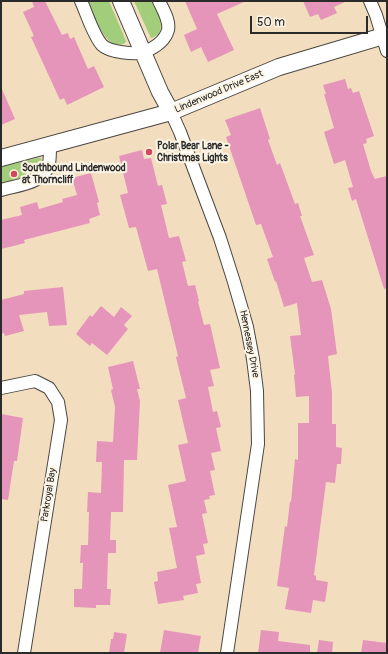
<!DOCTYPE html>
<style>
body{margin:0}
#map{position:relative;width:388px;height:654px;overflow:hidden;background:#f3ddbf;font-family:Pangolin,sans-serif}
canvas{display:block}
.frame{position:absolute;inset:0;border:2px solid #2b2b2b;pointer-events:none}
.scale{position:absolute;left:250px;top:16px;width:118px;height:18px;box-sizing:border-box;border:2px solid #2b2b2b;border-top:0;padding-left:5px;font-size:12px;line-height:14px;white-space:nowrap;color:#2b2b2b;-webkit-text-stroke:3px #fcf5e5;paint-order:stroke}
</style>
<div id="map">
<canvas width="388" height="654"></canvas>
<div class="frame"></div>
<div class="scale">50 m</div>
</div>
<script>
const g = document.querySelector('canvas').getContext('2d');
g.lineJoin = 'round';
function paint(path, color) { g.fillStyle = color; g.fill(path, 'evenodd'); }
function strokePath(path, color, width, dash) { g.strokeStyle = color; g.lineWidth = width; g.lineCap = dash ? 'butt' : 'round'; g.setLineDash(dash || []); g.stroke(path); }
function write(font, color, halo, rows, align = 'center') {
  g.font = font + ' Pangolin,sans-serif'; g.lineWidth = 4; g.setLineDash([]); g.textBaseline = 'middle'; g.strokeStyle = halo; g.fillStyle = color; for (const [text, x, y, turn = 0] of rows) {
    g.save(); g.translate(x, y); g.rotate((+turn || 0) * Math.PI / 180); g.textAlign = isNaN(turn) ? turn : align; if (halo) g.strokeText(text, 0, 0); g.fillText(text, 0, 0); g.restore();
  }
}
paint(new Path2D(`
 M88 1H109L126 41 125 43C105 53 94 14 88 1Z
 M134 1H153C158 12 169 33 151 38L150 36Z
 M38 158H41C43 164 40 168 36 173L1 184V167Z`), '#a2cd7a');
paint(new Path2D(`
 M32 1H45L62 35 68 33 70 39 74 37 88 69 94 66 104 87 67 105 64 98 60 100 31 37 34 36 23 12 34 7Z
 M185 1H246L217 14 234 50 208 62 201 47 191 52 184 35 197 29Z
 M303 1H347L334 7 337 13 321 20 318 14 310 17Z
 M345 79 348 89 351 88 353 93 359 91 374 136 366 139 367 143 363 144 371 171 375 179 387 176V288L384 289 356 199 352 201 348 188 353 187 345 160 334 164 324 132 334 128 324 94H326L323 85Z
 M1 87 15 119 1 125Z
 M260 108 270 139 268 140 277 165 280 163 295 204 298 203 302 216H300L314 255 304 258 312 282 322 280 331 309 337 354 328 356 332 393V424H336V447L342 448 341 464H337L335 483 326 482 314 575 316 576V580L328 582 325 602 313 600 311 613 285 609 289 588 277 586 285 526 287 527 290 501 291 502 295 459 298 460V423H309V396L296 397 294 375 295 374 290 336 301 335 297 303 284 307 276 281 275 282 267 259 273 257 261 224 256 225 226 137 231 135 225 120Z
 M142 150 144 159 151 158 158 186 162 185 167 204 161 205 169 238 179 236 186 261 182 262 188 286 195 285 199 301 198 302 204 325 210 324 220 368 210 370 214 386 208 387 213 412 217 411 221 427 216 428 221 451 211 453 215 470 210 471 215 495 209 496 210 499 204 500 207 513 202 514 208 543 203 544 205 554 196 556 201 583 196 584 198 593 183 596 184 600 158 604 154 582 158 581 157 572 177 568 169 528 177 527 168 485 186 481 178 445 188 443 178 400 186 398 176 357 178 356 157 269 148 271 136 227 129 228 120 195 128 193 119 156Z
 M91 173 99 202 97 203 100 215 89 219 90 223 24 240 25 243 1 249V220L22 215 20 207 37 202 39 209 63 202 62 199 77 195 72 178Z
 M63 287 67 325 49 326 47 312 19 315 24 331 5 336 4 333 1 334V300L24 294V291Z
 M101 306 114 317 121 307 132 316 124 325 128 329 107 355 92 343 90 346 76 334 90 315 92 317Z
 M133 361 140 389H137L140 401 137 460H124L123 512H111L110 540H116V553H108L107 589H111L110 605H96V608L74 607V589H82L83 563H80L81 545H88L89 512H87L88 492 101 493 102 462H96L97 441 113 442 115 407 111 390 113 389 108 367Z
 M1 414 23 418 17 461H14L8 500 1 499Z
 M164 630 201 636 198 653H160Z
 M261 630 279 632 278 641 310 645V653H258Z
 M114 632 127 634 124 653H109L111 639H113Z
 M319 640 333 642 332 653H317Z
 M363 640 387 643V653H361Z`), '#e595b9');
const minor = new Path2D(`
 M81 1C87 14 93 35 102 45 109 52 135 55 144 52 154 48 165 41 168 30 170 20 163 10 159 1
 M370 1 376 15 387 51
 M171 112 180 132 220 238 234 282 247 327 253 359 257 391 258 444 227 653
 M1 190C17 185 44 184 49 164 50 158 50 151 50 145
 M1 388 35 381 49 388 58 402 61 420 24 653`);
const tertiary = new Path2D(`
 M121 1 160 92 171 112
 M1 158 171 112 279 67 387 35`);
strokePath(minor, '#494641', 14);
strokePath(tertiary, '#494641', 18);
strokePath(minor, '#fff', 12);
strokePath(tertiary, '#fff', 16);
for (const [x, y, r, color] of [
 [149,152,4,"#d1495b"],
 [14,174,4,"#d1495b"]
]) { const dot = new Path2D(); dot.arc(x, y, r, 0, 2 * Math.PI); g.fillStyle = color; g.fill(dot); strokePath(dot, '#fcf5e5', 1.5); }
write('10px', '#2b2b2b', '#fcf5e5', [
 ["Lindenwood Drive East",219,92,-23],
 ["Hennessey Drive",249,344,79],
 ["Parkroyal Bay",49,495,-81]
]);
write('bold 10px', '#2b2b2b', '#fcf5e5', [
 ["Polar Bear Lane -",157,146],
 ["Christmas Lights",157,158],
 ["Southbound Lindenwood",22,168],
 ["at Thorncliff",22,180]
], 'left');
</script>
